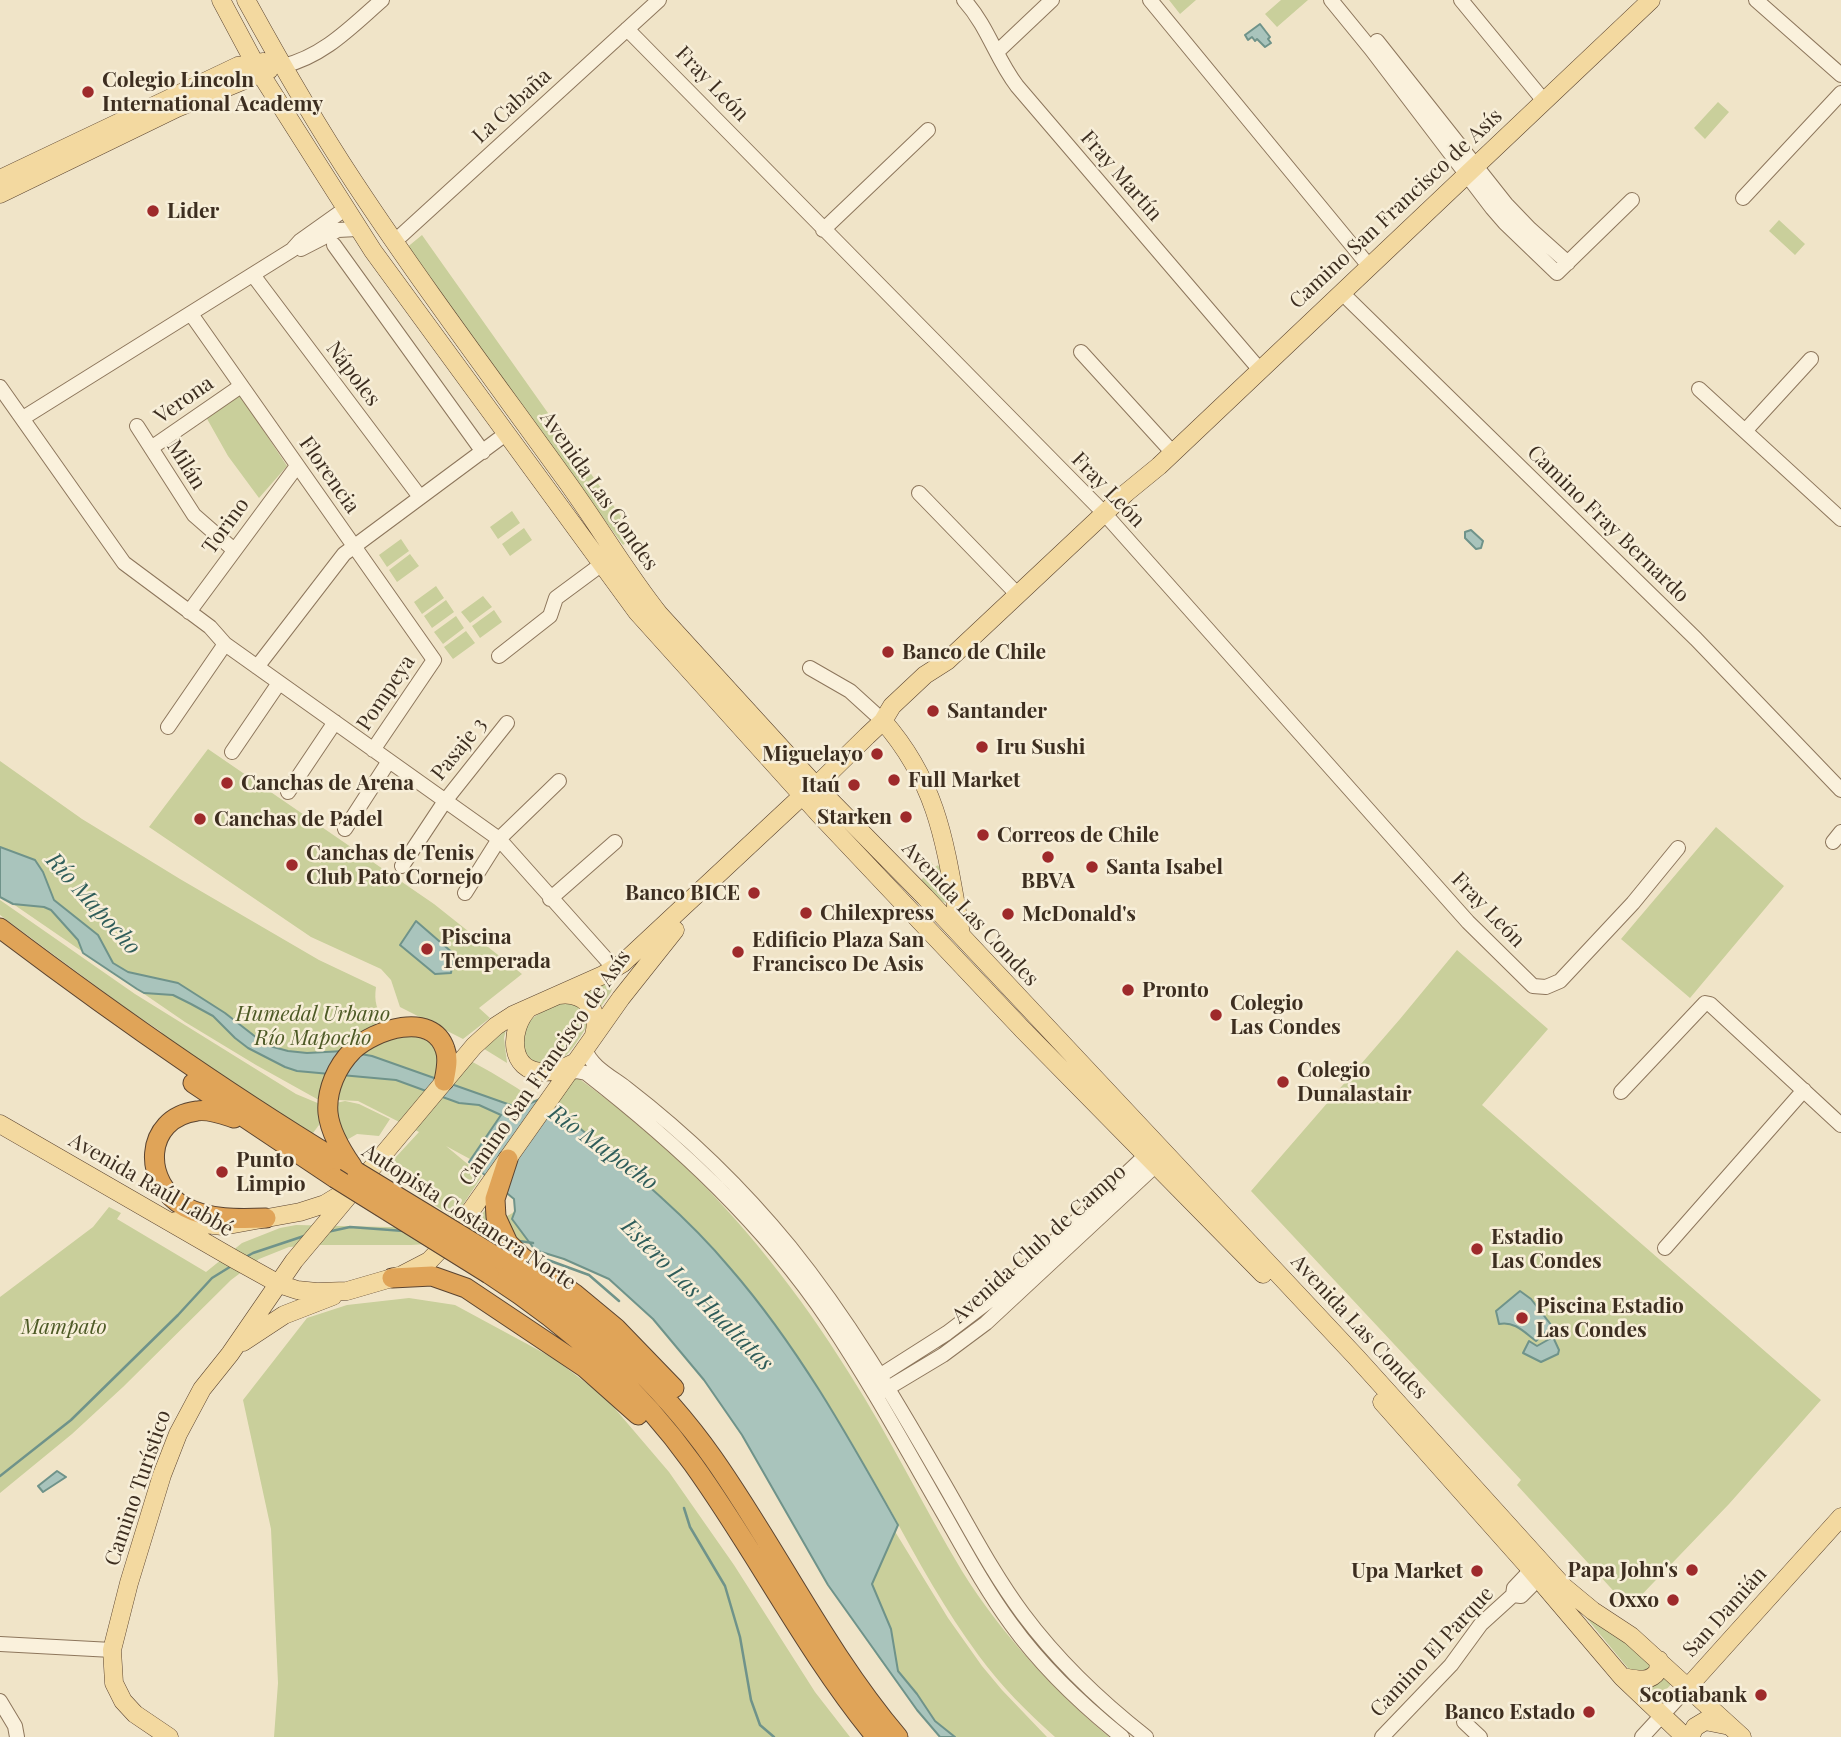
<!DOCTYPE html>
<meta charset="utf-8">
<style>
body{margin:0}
canvas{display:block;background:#f0e4c8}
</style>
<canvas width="1841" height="1737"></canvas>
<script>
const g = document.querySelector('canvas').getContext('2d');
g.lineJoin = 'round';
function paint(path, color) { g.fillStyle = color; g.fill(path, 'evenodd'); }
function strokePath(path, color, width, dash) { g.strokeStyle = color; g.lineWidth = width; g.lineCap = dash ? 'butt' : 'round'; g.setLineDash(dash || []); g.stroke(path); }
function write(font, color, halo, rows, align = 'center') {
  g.font = font + ' "Playfair Display",serif'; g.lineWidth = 5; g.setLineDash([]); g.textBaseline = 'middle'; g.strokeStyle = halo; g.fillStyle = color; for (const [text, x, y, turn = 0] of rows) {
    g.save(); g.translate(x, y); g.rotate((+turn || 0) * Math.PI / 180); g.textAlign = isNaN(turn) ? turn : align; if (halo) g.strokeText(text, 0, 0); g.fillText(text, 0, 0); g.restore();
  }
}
paint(new Path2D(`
 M1169 0H1196L1180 14Z
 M1281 0H1308L1277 27 1265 14Z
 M1718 102 1729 112 1705 139 1694 128Z
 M1779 220 1805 244 1795 255 1769 231Z
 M422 235 635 536 623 545 405 249Z
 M240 395 287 466 259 498 228 456 206 417Z
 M512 511 520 523 498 539 490 527Z
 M524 528 532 540 510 556 502 544Z
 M401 539 409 551 387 567 379 555Z
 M410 554 419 566 397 582 389 570Z
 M436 586 444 598 422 614 414 602Z
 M483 596 492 607 470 623 461 612Z
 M446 600 454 612 432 628 424 616Z
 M494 610 502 622 480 638 472 626Z
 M456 616 464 628 443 644 434 632Z
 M466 631 475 643 453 659 444 647Z
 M208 749 434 904 522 974 479 1008 490 1018 463 1039 400 1007 391 980 381 969 311 937 149 827Z
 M0 761 82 819 180 879 319 960 376 987C374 1001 376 1011 387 1022 397 1031 436 1043 451 1051 488 1069 521 1089 554 1114L891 1525 948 1618 982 1666 1002 1690 1047 1737H939L878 1657 741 1424 645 1303 602 1270 539 1242 501 1240 506 1248 495 1240 411 1245H319L289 1247 259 1259 231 1280 123 1387 72 1434 0 1493V1297L93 1227 109 1207 121 1213 117 1219 206 1272 242 1243 280 1228 296 1225 389 1227 462 1224 477 1221 488 1206 505 1217C514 1213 518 1210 520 1200L481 1165 446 1146 482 1176 454 1218 383 1171 419 1132 358 1101 317 1099 256 1065 185 1022 0 895Z
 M1716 827 1784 886 1690 998 1621 939Z
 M931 862 935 867 938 865 943 872 946 903 941 901 921 880 926 875 921 870Z
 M0 900 135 994 296 1094 320 1104 319 1125 313 1133 274 1113 182 1054 160 1031 127 1009 0 915Z
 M1457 950 1548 1029 1482 1105 1821 1400 1729 1504 1629 1608 1517 1485 1521 1480 1251 1191 1400 1019Z
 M615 978 611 992 600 1008 582 992Z
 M566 1001 583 1005 589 1023C577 1041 566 1067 540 1064 534 1063 528 1062 525 1056 522 1050 522 1041 520 1034 530 1015 547 1009 566 1001Z
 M507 1025 504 1038 507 1063 481 1047Z
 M578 1078C611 1102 643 1127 673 1155 741 1219 800 1294 849 1373 890 1437 923 1506 962 1571 1001 1634 1053 1689 1109 1737H1055C1027 1712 1001 1686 979 1656 945 1610 918 1561 891 1511 855 1448 819 1384 776 1326 715 1240 634 1174 554 1107L573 1079Z
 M345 1101 359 1104 390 1119 379 1136 357 1134 345 1141 340 1130 336 1103Z
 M409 1298 455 1305 553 1358 605 1397 669 1472 734 1565 815 1692 850 1737H274L278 1683 271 1529 243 1400 307 1318 347 1305Z
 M1579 1609C1596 1621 1649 1651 1652 1671L1632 1673Z
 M1663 1674 1673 1682 1658 1699 1647 1687Z`), '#c9cf9b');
const water = new Path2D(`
 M1260 24 1270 37 1268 39 1271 43 1265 47 1257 39 1255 41 1252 37 1248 40 1245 35Z
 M1471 530 1483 541 1481 548 1476 549 1465 538V532Z
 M0 847 35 860 43 872 54 900 98 935 113 963 128 972 178 983 225 1013 266 1045 288 1051 307 1053 344 1051 372 1056 519 1108 540 1099 554 1107C615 1158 679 1207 730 1268 797 1345 848 1436 898 1525L872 1584 891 1629 898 1671 917 1694 935 1721 955 1737H940L917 1710 828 1585 742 1435 704 1380 653 1319 609 1279 564 1259 535 1250 512 1219 515 1211 514 1199 469 1162 501 1115 479 1105 459 1103 396 1080 297 1071 285 1067 248 1048 235 1038 213 1016 191 1004 173 995 144 993 137 989 83 953 78 940 51 910 44 907 13 904 0 897Z
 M416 921 454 954 451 973 435 974 400 945Z
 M1520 1291 1531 1299 1552 1326 1536 1341C1524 1332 1515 1321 1499 1324L1496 1311Z
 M1553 1337 1559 1350 1558 1354 1541 1362 1523 1353 1529 1341 1537 1346Z
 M57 1471 66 1477 43 1492 38 1486Z`);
paint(water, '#a9c4bc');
strokePath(water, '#6f938a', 2);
strokePath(new Path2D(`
 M327 1232 350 1227 404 1231
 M480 1237 498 1239
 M519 1241 533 1243
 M244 1258 253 1253 304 1236
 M548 1260 589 1275 619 1301
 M0 1476 71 1420 178 1315 212 1278 233 1265
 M684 1508 690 1527 725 1586 740 1637 751 1700 760 1725 774 1737`), '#6f938a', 2.5);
const minor = new Path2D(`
 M964 0C989 28 995 57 1017 86L1260 370
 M1150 0 1369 266
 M1331 0 1371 49 1492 208 1505 223 1557 273 1632 200
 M1461 0 1544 101
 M1756 0 1841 75
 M627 29 1104 513 1468 922 1533 986 1546 987 1560 981 1633 903 1678 848
 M1377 41 1506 204 1530 229 1568 263
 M997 52 1052 0
 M283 66C324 56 351 27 382 0
 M1743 198 1841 93
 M823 230 928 130
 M394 242 659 0
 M334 245 483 452
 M301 249 338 230 357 229
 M253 275 420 497
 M1341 292 1696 639 1841 790
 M191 314 434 660 373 750
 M1081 352 1173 453
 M0 387 124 563 210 627 225 644 499 839 614 968
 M1699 389 1841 519
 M23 418 292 250 300 241 345 209
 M137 426 194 515 234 550
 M1745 431 1811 359
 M151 448 241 386
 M919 493 1018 595
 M189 612 297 466
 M499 656 550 616 556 598 602 564
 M257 667 344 554 507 433
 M810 668 850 691 883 721
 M168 727 225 644
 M232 752 279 683
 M288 792 335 722
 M345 829 389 761
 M1833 842 1841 832
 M402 866 445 801 507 723
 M465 893 499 839 559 781
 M550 899 615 842
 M585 1049C591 1067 612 1077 626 1088 687 1135 741 1187 790 1247 848 1319 894 1397 940 1477 967 1523 991 1571 1023 1614 1058 1661 1100 1701 1146 1737
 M569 1073 576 1071 586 1073C677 1144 764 1224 829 1321 871 1384 907 1450 945 1516 966 1553 986 1590 1011 1624 1042 1667 1081 1704 1122 1737
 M1621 1092 1705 1003 1710 1004 1841 1125
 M1665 1248 1804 1090
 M881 1375 947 1333 1001 1292 1146 1155
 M883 1391 943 1355 986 1323 1156 1165
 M1513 1595 1514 1588 1531 1570
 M0 1644 112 1650
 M0 1701 15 1726 17 1737
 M1464 1722 1480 1737
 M1382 1737 1451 1665 1481 1624 1513 1595 1521 1596 1538 1579
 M1642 1737 1688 1687`);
const major = new Path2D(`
 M221 0 260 73 373 251 637 612 818 813 1023 1030 1263 1274
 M246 0C280 62 315 123 354 182 420 282 492 378 562 475 596 521 624 570 659 614L816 786 925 897 1357 1358 1564 1587 1593 1611 1631 1636 1742 1737
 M0 179 238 66 264 62
 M0 194 177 108 269 70
 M883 721C941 787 946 852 961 934
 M558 995C584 991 601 1010 594 1035
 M528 1009C509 1029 508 1072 544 1072 555 1072 566 1067 576 1062
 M0 1124 234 1259 279 1284 297 1290 317 1292 347 1291 402 1275 429 1261 453 1236 621 998 675 930
 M176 1221 223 1226 300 1212 325 1204 348 1190
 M243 1342 284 1315 333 1296
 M1382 1402 1526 1564 1622 1677 1685 1737
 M1622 1677C1635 1679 1649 1684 1658 1671L1659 1660
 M1688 1687 1841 1517
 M169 1737 135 1714 123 1701 114 1683 112 1650 129 1583 162 1475 178 1434 202 1389 230 1354 294 1261 474 1046 496 1026 513 1015 603 975 623 963 802 796 816 786 867 736 883 721 892 706 925 675 947 661 1126 493 1159 466 1651 0
 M1690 1737 1695 1727 1705 1721 1730 1726`);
const highway = new Path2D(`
 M0 928C115 1015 233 1098 357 1172
 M193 1083 335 1178
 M234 1118C222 1114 209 1109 197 1111 143 1118 142 1184 185 1207 209 1220 239 1219 266 1218
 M508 1159 495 1199 496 1217 508 1243 522 1257 575 1294 616 1328 674 1388
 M352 1166C341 1150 330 1132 328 1113 326 1090 337 1066 353 1050 374 1030 432 1010 445 1049 449 1059 446 1071 444 1081
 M500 1259C582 1313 656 1377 713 1458 777 1549 826 1652 898 1737
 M489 1274C568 1325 638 1387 693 1464 757 1553 806 1652 876 1737
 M392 1278 432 1276 466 1288 584 1367 638 1415`);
strokePath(minor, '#8d765c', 16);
strokePath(major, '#5b4430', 19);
strokePath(highway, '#5b4430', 21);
strokePath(minor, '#faf1dc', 14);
strokePath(major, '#f3d9a0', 18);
strokePath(highway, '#e0a458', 19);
const highwayBridge = new Path2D(`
 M357 1172 500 1259
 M335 1178 489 1274`);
strokePath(highwayBridge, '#5b4430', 21, []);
strokePath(highwayBridge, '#e0a458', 19);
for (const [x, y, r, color] of [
 [88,92,7,"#9e2a2b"],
 [153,211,7,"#9e2a2b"],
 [888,652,7,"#9e2a2b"],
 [933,711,7,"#9e2a2b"],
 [982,747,7,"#9e2a2b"],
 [877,754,7,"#9e2a2b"],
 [894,780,7,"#9e2a2b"],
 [227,783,7,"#9e2a2b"],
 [854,785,7,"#9e2a2b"],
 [906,817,7,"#9e2a2b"],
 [200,819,7,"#9e2a2b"],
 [983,835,7,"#9e2a2b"],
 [1048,857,7,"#9e2a2b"],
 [292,865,7,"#9e2a2b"],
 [1092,867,7,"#9e2a2b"],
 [754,893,7,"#9e2a2b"],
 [806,913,7,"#9e2a2b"],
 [1008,914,7,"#9e2a2b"],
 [427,949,7,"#9e2a2b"],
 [738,952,7,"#9e2a2b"],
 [1128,990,7,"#9e2a2b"],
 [1216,1015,7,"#9e2a2b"],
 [1283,1082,7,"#9e2a2b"],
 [222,1172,7,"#9e2a2b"],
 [1477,1249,7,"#9e2a2b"],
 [1522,1318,7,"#9e2a2b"],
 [1692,1570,7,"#9e2a2b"],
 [1477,1571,7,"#9e2a2b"],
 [1673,1600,7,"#9e2a2b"],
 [1761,1695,7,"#9e2a2b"],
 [1589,1712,7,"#9e2a2b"]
]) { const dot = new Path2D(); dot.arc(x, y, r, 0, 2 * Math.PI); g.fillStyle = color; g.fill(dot); strokePath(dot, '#f7eed8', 2.5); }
write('bold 21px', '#3d2e20', '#f7eed8', [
 ["Colegio Lincoln",102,80],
 ["International Academy",102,104],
 ["Lider",167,211],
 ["Banco de Chile",902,652],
 ["Santander",947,711],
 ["Iru Sushi",996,747],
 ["Miguelayo",863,754,"right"],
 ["Full Market",908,780],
 ["Canchas de Arena",241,783],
 ["Itaú",840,785,"right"],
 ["Starken",892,817,"right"],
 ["Canchas de Padel",214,819],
 ["Correos de Chile",997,835],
 ["Canchas de Tenis",306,853],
 ["Club Pato Cornejo",306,877],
 ["Santa Isabel",1106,867],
 ["BBVA",1048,881,"center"],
 ["Banco BICE",740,893,"right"],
 ["Chilexpress",820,913],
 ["McDonald's",1022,914],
 ["Piscina",441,937],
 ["Temperada",441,961],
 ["Edificio Plaza San",752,940],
 ["Francisco De Asis",752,964],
 ["Pronto",1142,990],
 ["Colegio",1230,1003],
 ["Las Condes",1230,1027],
 ["Colegio",1297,1070],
 ["Dunalastair",1297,1094],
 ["Punto",236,1160],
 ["Limpio",236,1184],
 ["Estadio",1491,1237],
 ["Las Condes",1491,1261],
 ["Piscina Estadio",1536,1306],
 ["Las Condes",1536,1330],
 ["Papa John's",1678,1570,"right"],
 ["Upa Market",1463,1571,"right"],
 ["Oxxo",1659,1600,"right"],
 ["Scotiabank",1747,1695,"right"],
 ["Banco Estado",1575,1712,"right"]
], 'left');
write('21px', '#3d2e20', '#f7eed8', [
 ["Fray León",712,84,46],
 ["La Cabaña",512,106,-43],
 ["Fray Martín",1121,176,49],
 ["Camino San Francisco de Asís",1396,209,-43],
 ["Nápoles",353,374,53],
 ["Verona",184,400,-35],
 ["Milán",186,465,58],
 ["Florencia",329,475,55],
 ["Fray León",1108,490,46],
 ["Avenida Las Condes",599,491,55],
 ["Camino Fray Bernardo",1608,524,44],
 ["Torino",226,526,-54],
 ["Pompeya",386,693,-56],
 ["Pasaje 3",459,749,-51],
 ["Fray León",1488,910,46],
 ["Avenida Las Condes",970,914,47],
 ["Camino San Francisco de Asís",545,1068,-55],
 ["Avenida Raúl Labbé",151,1185,30],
 ["Autopista Costanera Norte",469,1217,33],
 ["Avenida Club de Campo",1039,1244,-42],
 ["Avenida Las Condes",1359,1327,47],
 ["Camino Turístico",138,1488,-71],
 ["San Damián",1725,1612,-48],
 ["Camino El Parque",1432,1652,-47]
]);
write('italic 21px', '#4d5a26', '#f7eed8', [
 ["Humedal Urbano",313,1014],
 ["Río Mapocho",313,1038],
 ["Mampato",64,1327]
]);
write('italic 23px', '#2f5d5a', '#f7eed8', [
 ["Río Mapocho",93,904,48],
 ["Río Mapocho",603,1148,36],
 ["Estero Las Hualtatas",697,1295,45]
]);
</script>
